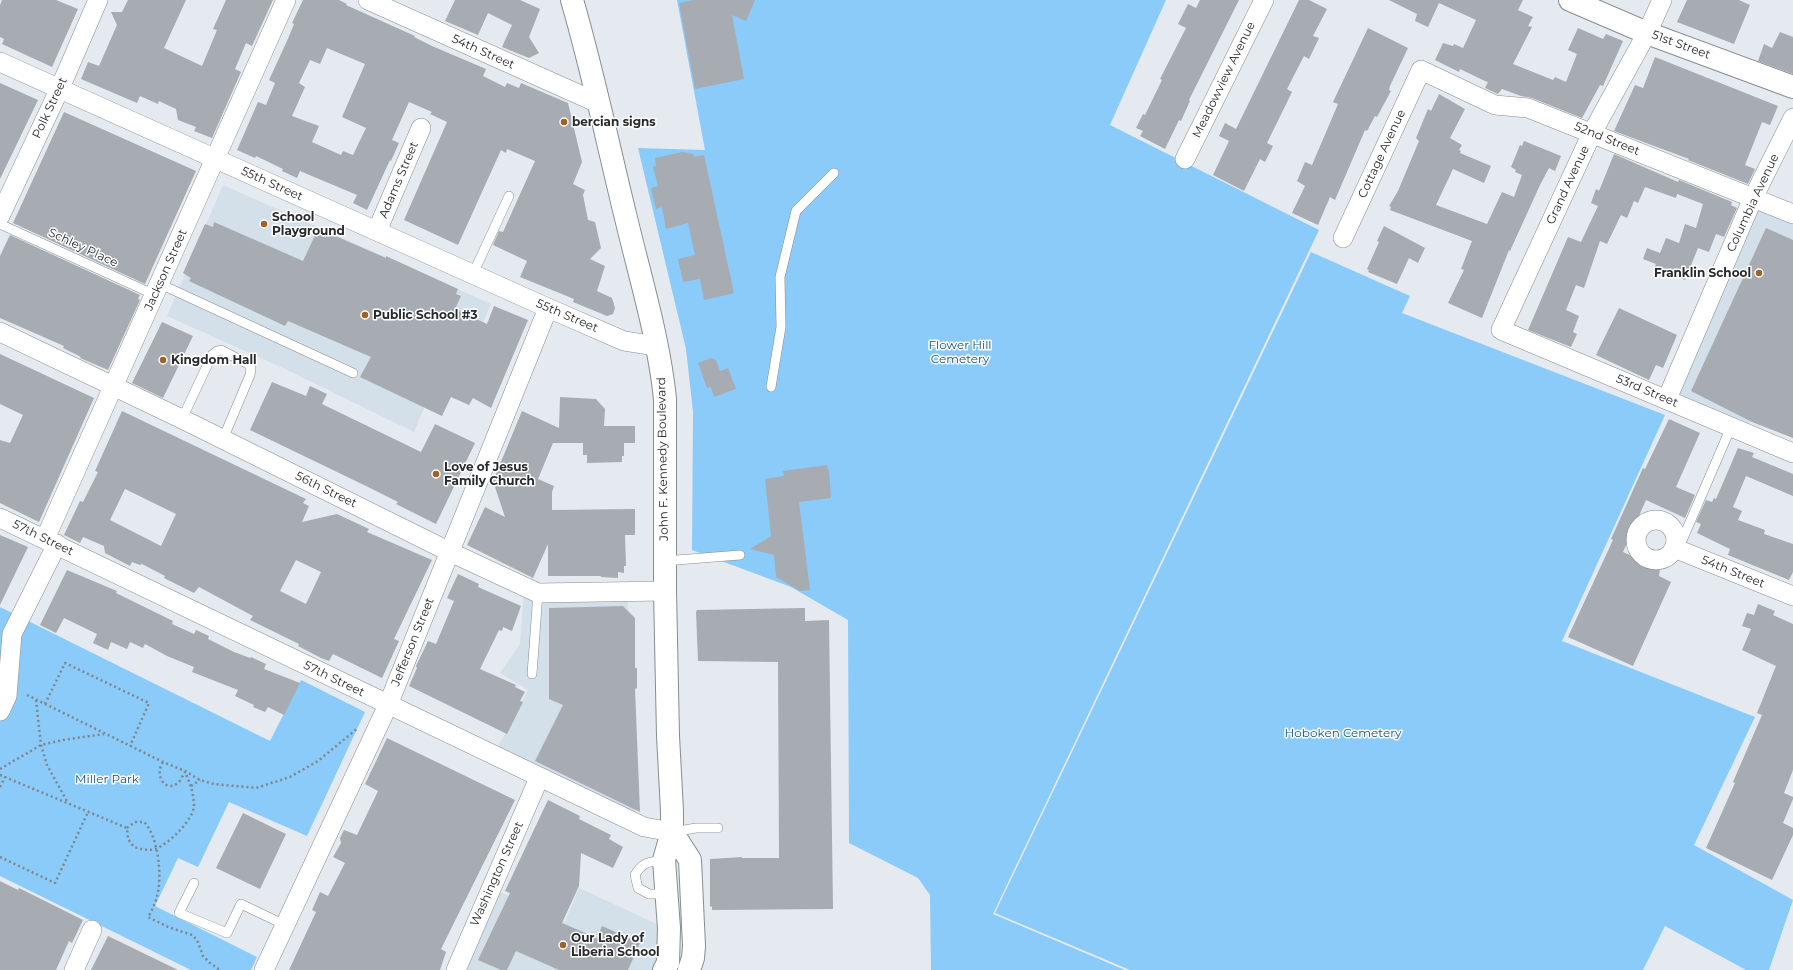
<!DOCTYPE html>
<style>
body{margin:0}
canvas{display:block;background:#e4eaef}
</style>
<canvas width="1793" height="970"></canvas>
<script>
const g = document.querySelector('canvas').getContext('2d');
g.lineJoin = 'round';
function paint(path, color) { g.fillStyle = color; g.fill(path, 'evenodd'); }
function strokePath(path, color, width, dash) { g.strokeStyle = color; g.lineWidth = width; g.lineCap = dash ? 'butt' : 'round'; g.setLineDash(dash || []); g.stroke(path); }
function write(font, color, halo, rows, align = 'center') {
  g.font = font + ' Montserrat,sans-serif'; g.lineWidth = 3; g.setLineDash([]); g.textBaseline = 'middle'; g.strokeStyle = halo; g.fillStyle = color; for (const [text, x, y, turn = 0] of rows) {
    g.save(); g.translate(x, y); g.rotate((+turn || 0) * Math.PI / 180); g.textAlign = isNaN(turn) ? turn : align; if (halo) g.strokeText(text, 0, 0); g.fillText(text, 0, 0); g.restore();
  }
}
paint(new Path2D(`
 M223 185 491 304 464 367 445 358 414 432 283 368 167 316Z
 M1755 201 1793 217V328L1747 430 1671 398Z
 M627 585 636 824 493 756 528 690 500 673 520 644 524 592Z
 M491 888 565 922 579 888 661 926 657 970H456Z`), '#d3dfe9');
paint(new Path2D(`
 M677 0H1166L1110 125 1319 230 993 914 1125 970H931L930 895 918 878 849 843 848 620 791 587 692 550 693 412 686 349 638 148 705 150Z
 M1311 252 1410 296 1402 313 1665 415 1562 641 1755 717 1694 845 1793 900 1769 970H1746L1665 926 1643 970H1130L995 913Z
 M0 607 270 741 301 680 365 712 307 836 229 802 198 867 178 858 155 906 257 957 251 970H191L0 876Z`), '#8acbfa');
paint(new Path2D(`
 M2 0H56L78 9 52 67 2 44 4 39 0 37V5Z
 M128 0H186L164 48 202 66 217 30 213 29 226 0H273L252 46 246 43 235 69 241 72 212 138 194 131 196 127 178 120 176 109 159 101 158 104 140 96 137 103 81 79 88 62 99 66 117 25 111 12H122Z
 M303 0H339L347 4 346 5 415 36 414 37 432 46 486 69 483 76 505 87 507 83 519 88 521 83 568 103 582 162 573 184 585 190 583 195 588 220 595 222 601 248 590 259 605 266 597 291 612 298 615 308 613 314 607 316 573 302 574 299 520 277 527 261 493 245 499 231 503 232 535 161 507 149 506 153 501 150 458 245 404 220 447 122 430 114 432 112 409 102 392 140 399 143 391 161 390 160 367 210 353 203 357 195 300 171 297 178 282 171 283 169 256 156 255 158 237 150 258 102 266 105 275 83 269 80 287 41 294 24 292 23ZM327 48 365 64 342 117 366 128 353 155 343 151 341 155 312 142 319 126 292 116 305 87 299 83 310 60 320 64Z
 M455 0H520L540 9 529 37 539 53 529 58 502 47 512 25 488 13 478 35 445 21Z
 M693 0H755L746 21 732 15 744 79 695 89 679 3Z
 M1200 0H1239L1189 100 1190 101 1181 121 1179 120 1165 149 1140 136 1143 131 1136 128 1143 114 1145 115 1162 80 1160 79 1186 28 1178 24 1188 4 1196 8Z
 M1299 0H1309L1327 9 1313 36 1319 38 1309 59 1304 56 1287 89 1292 92 1267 143 1273 146 1265 162 1260 159 1244 191 1213 175 1229 141 1219 136 1225 123 1236 129Z
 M1389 0H1523L1518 10 1533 17 1528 26 1532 27 1513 64 1553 80 1555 77 1566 82 1577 54 1568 50 1578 28 1603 39 1606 34 1623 41 1603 86 1600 85 1582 118 1532 98 1521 96 1502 89 1498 94 1485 88 1488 82 1485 81 1460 69 1459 72 1435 60 1443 43 1453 46 1454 44 1463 48 1476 20 1439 3 1428 27 1415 21 1417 14Z
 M1687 0H1739L1750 5 1734 44 1677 22Z
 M1368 28 1408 48 1390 86 1389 90 1391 91 1377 117 1375 116 1367 131 1365 130 1335 200 1330 197 1318 225 1292 213 1305 186 1297 181 1305 162 1312 165 1338 104 1333 102Z
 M1780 32 1793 37V74L1758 61 1764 44 1772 48Z
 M1655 57 1778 106 1770 125 1762 122 1745 165 1755 169 1748 184 1688 160 1689 159 1614 131 1635 85 1643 88Z
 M0 83 38 100 0 179Z
 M1439 94 1465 109 1450 138 1462 145 1459 150 1461 151 1460 153 1491 166 1484 183 1453 169 1436 205 1487 224 1502 192 1514 197 1522 175 1515 172 1516 170 1511 167 1520 145 1522 146 1524 141 1561 156 1555 171 1549 168 1540 185 1510 251 1509 250 1482 318 1448 303 1464 270 1461 269 1472 241 1390 210 1391 207 1389 206 1398 191 1419 141 1416 138 1428 109 1431 111Z
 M64 112 196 171 145 284 13 223Z
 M682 152 693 154 694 157 704 155 734 293 704 300 700 279 683 282 678 259 695 255 688 223 666 229 662 207 656 209 651 188 658 186 653 167 656 166 655 158Z
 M1614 154 1678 182 1679 180 1732 202 1731 205 1737 208 1724 237 1716 234 1709 252 1698 248 1685 280 1654 268 1656 264 1643 259 1647 248 1660 253 1666 238 1679 243 1685 224 1696 228 1703 204 1677 194 1676 198 1645 187 1638 203 1634 201 1627 218 1621 215 1607 244 1600 241 1584 288 1576 285 1566 310 1579 316 1573 332 1577 334 1571 347 1528 330 1568 237 1581 242 1598 206 1591 203 1596 189 1599 191Z
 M214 222 303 261 317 231 318 232 319 229 386 258V256L458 289 456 294 461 296 455 309 487 324 494 306 528 320 491 408 473 398 469 405 451 397 442 416 360 377 371 357 288 321 285 326 189 281 191 278 183 273 205 224 213 227Z
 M1384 226 1425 248 1418 263 1409 258 1397 284 1368 272 1369 270 1367 269 1379 242 1377 241Z
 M1766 228 1793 240V438L1752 422 1691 391Z
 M10 235 140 295 138 299 140 300 108 370 80 358 81 357 63 348 64 346 0 318V256Z
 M1619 308 1677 335 1663 368 1656 365 1649 380 1596 355Z
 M162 322 193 336 163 398 132 383Z
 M0 354 94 398 39 522 0 503V440L10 443 23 415 0 404Z
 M711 358 716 360 720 371 728 368 736 389 714 397 711 387 707 388 698 363Z
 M272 382 306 396 310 386 327 394 322 404 421 452 435 424 475 443 436 524 396 504 398 502 366 486 250 430Z
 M560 397 596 399 605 409 604 426H635V443H624V456H622V462L587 463V455H583V443H553L538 479 554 486 552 492V510L635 509V535H625L626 566H624V573L618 572V578L601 577V576H548V544L533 578 467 545 485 507 505 517 493 481 522 411 559 428Z
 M122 411 306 499 303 503 309 506 302 522 337 514 369 529 367 532 432 560 394 639 399 641 382 678 333 654 329 661 321 658 298 646 299 644 250 620 253 616 199 587 194 593 164 578 165 576 142 564 140 565 132 562 130 566 105 553 104 546 83 537 80 543 64 535 80 501 83 502 98 472 95 471ZM125 489 176 514 161 546 110 520ZM296 560 321 572 306 604 280 591Z
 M1669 419 1700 433 1676 487 1695 495 1685 518 1646 500 1623 552 1660 568 1659 576 1671 582 1633 666 1568 637 1613 540 1611 539 1643 468 1645 469Z
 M1738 448 1754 453 1752 457 1793 474V496L1746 476 1733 507 1742 511 1738 520 1765 530 1764 534 1793 544V572L1789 580 1728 555 1730 549 1697 533 1701 524 1696 522 1706 500 1712 502 1714 498 1716 499Z
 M827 465 828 470H829L831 498 799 502 810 590 800 591 776 577 774 555 750 549 771 536 765 479 784 476 783 471Z
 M0 535 28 547 0 605Z
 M67 570 117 591 116 593 173 621 172 624 194 634 196 630 209 636 208 639 234 652 250 658 251 657 266 664 264 669 300 683 284 715 268 707 265 712 253 707 254 705 235 696 238 690 192 672 194 667 167 656 145 644 143 648 130 642 127 649 111 642 108 650 93 643 97 634 64 618 56 633 40 625Z
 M458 574 479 584 478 587 521 606 512 631 503 627 502 631 499 630 480 669 516 685 515 687 525 692 520 701 523 702 507 734 409 686 417 668 416 666 428 641 436 644 454 601 447 598Z
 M1758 604 1775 611 1773 615 1793 624V770L1784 793 1793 797V799L1783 823 1793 828V835L1772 880 1706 848 1735 783 1733 782 1762 715 1757 713 1776 666 1742 650 1751 629 1742 626 1747 613 1754 615Z
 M623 606 635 618V668H637V688L635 689 640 812 535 761 563 705 549 699V608Z
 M805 608V621L829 620 833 909 712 910V907L710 906V859L742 857V858H779L778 662 698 661 696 612 697 610Z
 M387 738 515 800 441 949 446 952 440 970H289L316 912 312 910 320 892 328 896 345 863 333 857 341 843 340 838 344 830 357 835 378 791 365 784Z
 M548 800 580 816 579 819 611 835 609 839 623 847 613 868 581 853 579 886 562 923 597 938 602 926 640 943 628 970H559L516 951 507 970H501L478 960 510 893 505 891Z
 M243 813 286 834 260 889 216 868Z
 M0 881 18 890 19 888 83 920 72 943 69 941 56 970H0Z
 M108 936 178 970H91Z`), '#a6acb1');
const service = new Path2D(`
 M0 224 155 295
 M473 274 509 196
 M160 284 353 373
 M771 387 781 327 780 277 796 211 834 173
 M182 419 212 355 217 351 221 350 248 364 251 368 250 375 223 439
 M1678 550 1731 427
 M664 561 740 555
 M532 674 538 593
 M673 832 696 828H718
 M664 860C650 862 643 861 635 875L638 888 649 894H666
 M194 883 179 913 227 933 241 904 285 925`);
const minor = new Path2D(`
 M368 0 598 103
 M1662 0 1647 33 1592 133 1501 330 1793 453
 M0 62 548 308 624 341 656 346
 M1185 159 1264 0
 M0 216 60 88 98 0
 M377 231 421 128
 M1343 238 1421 70 1495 105 1528 108 1793 214
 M0 332 182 419 450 552 538 593 665 591
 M1667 399 1753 198 1793 118
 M0 518 644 827 672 832
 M1636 540a20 20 0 1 1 40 0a20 20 0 1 1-40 0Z
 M45 539 286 0
 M1674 548 1793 596
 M0 711 7 696 12 634 57 544
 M74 970 92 930
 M264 970 388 705 548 308
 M456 970 539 778`);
const tertiary = new Path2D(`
 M1570 0 1647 33 1793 87`);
const primary = new Path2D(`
 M572 0C593 72 608 145 626 218 640 277 659 339 665 399V591L668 736 672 811V832L664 860 669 928 668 963 664 970
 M672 832 690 860 694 946 693 958 689 970`);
strokePath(service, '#878d91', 10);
strokePath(minor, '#878d91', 20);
strokePath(tertiary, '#878d91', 24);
strokePath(primary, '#878d91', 24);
strokePath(new Path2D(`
 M27 695 163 762 185 771 200 780 214 784 256 788 290 777 318 761 358 728
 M36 700 41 745 47 765 68 803
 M45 704 65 663 149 703 130 746
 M163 762C154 775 165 793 178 783 181 780 183 775 185 772
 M0 769 41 745 63 740 104 734
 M0 775 127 828 128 839 134 847C141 849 148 851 155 849 169 844 193 820 194 806 194 794 190 783 185 772
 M191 786 200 780
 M0 787 5 777
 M127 828 135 822H144C159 837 163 880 156 900 154 906 151 912 148 917L168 927 192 935 197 940 203 956 210 963 220 970
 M0 857 55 883 88 812`), '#818588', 2.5, [2, 3]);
strokePath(service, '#fff', 9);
strokePath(minor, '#fff', 19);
strokePath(tertiary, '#fff', 22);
strokePath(primary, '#fff', 22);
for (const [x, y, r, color] of [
 [564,122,4,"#9f6126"],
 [264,224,4,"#9f6126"],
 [1759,273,4,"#9f6126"],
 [365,315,4,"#9f6126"],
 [163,360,4,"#9f6126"],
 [436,474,4,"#9f6126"],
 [563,945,4,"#9f6126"]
]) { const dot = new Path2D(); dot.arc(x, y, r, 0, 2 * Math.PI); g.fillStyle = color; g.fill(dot); strokePath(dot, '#fff', 1.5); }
write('12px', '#27292b', '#fff', [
 ["51st Street",1681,45,20],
 ["54th Street",483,52,24],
 ["Meadowview Avenue",1224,80,-64],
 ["Polk Street",50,108,-65],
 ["52nd Street",1607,139,22],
 ["Cottage Avenue",1382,154,-65],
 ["Adams Street",399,180,-67],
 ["55th Street",272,184,24],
 ["Grand Avenue",1568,185,-65],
 ["Columbia Avenue",1753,203,-65],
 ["Schley Place",83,248,25],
 ["Jackson Street",166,270,-66],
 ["55th Street",567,316,23],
 ["53rd Street",1647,391,23],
 ["John F. Kennedy Boulevard",663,459,-91],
 ["56th Street",326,490,26],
 ["57th Street",43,538,26],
 ["54th Street",1733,572,22],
 ["Jefferson Street",413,642,-68],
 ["57th Street",334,679,26],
 ["Washington Street",497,874,-66]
]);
write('bold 12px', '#27292b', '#fff', [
 ["bercian signs",572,122],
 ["School",272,217],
 ["Playground",272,231],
 ["Franklin School",1751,273,"right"],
 ["Public School #3",373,315],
 ["Kingdom Hall",171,360],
 ["Love of Jesus",444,467],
 ["Family Church",444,481],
 ["Our Lady of",571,938],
 ["Liberia School",571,952]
], 'left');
write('12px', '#115278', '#fff', [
 ["Flower Hill",960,345],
 ["Cemetery",960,359],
 ["Hoboken Cemetery",1343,733],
 ["Miller Park",107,779]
]);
</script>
